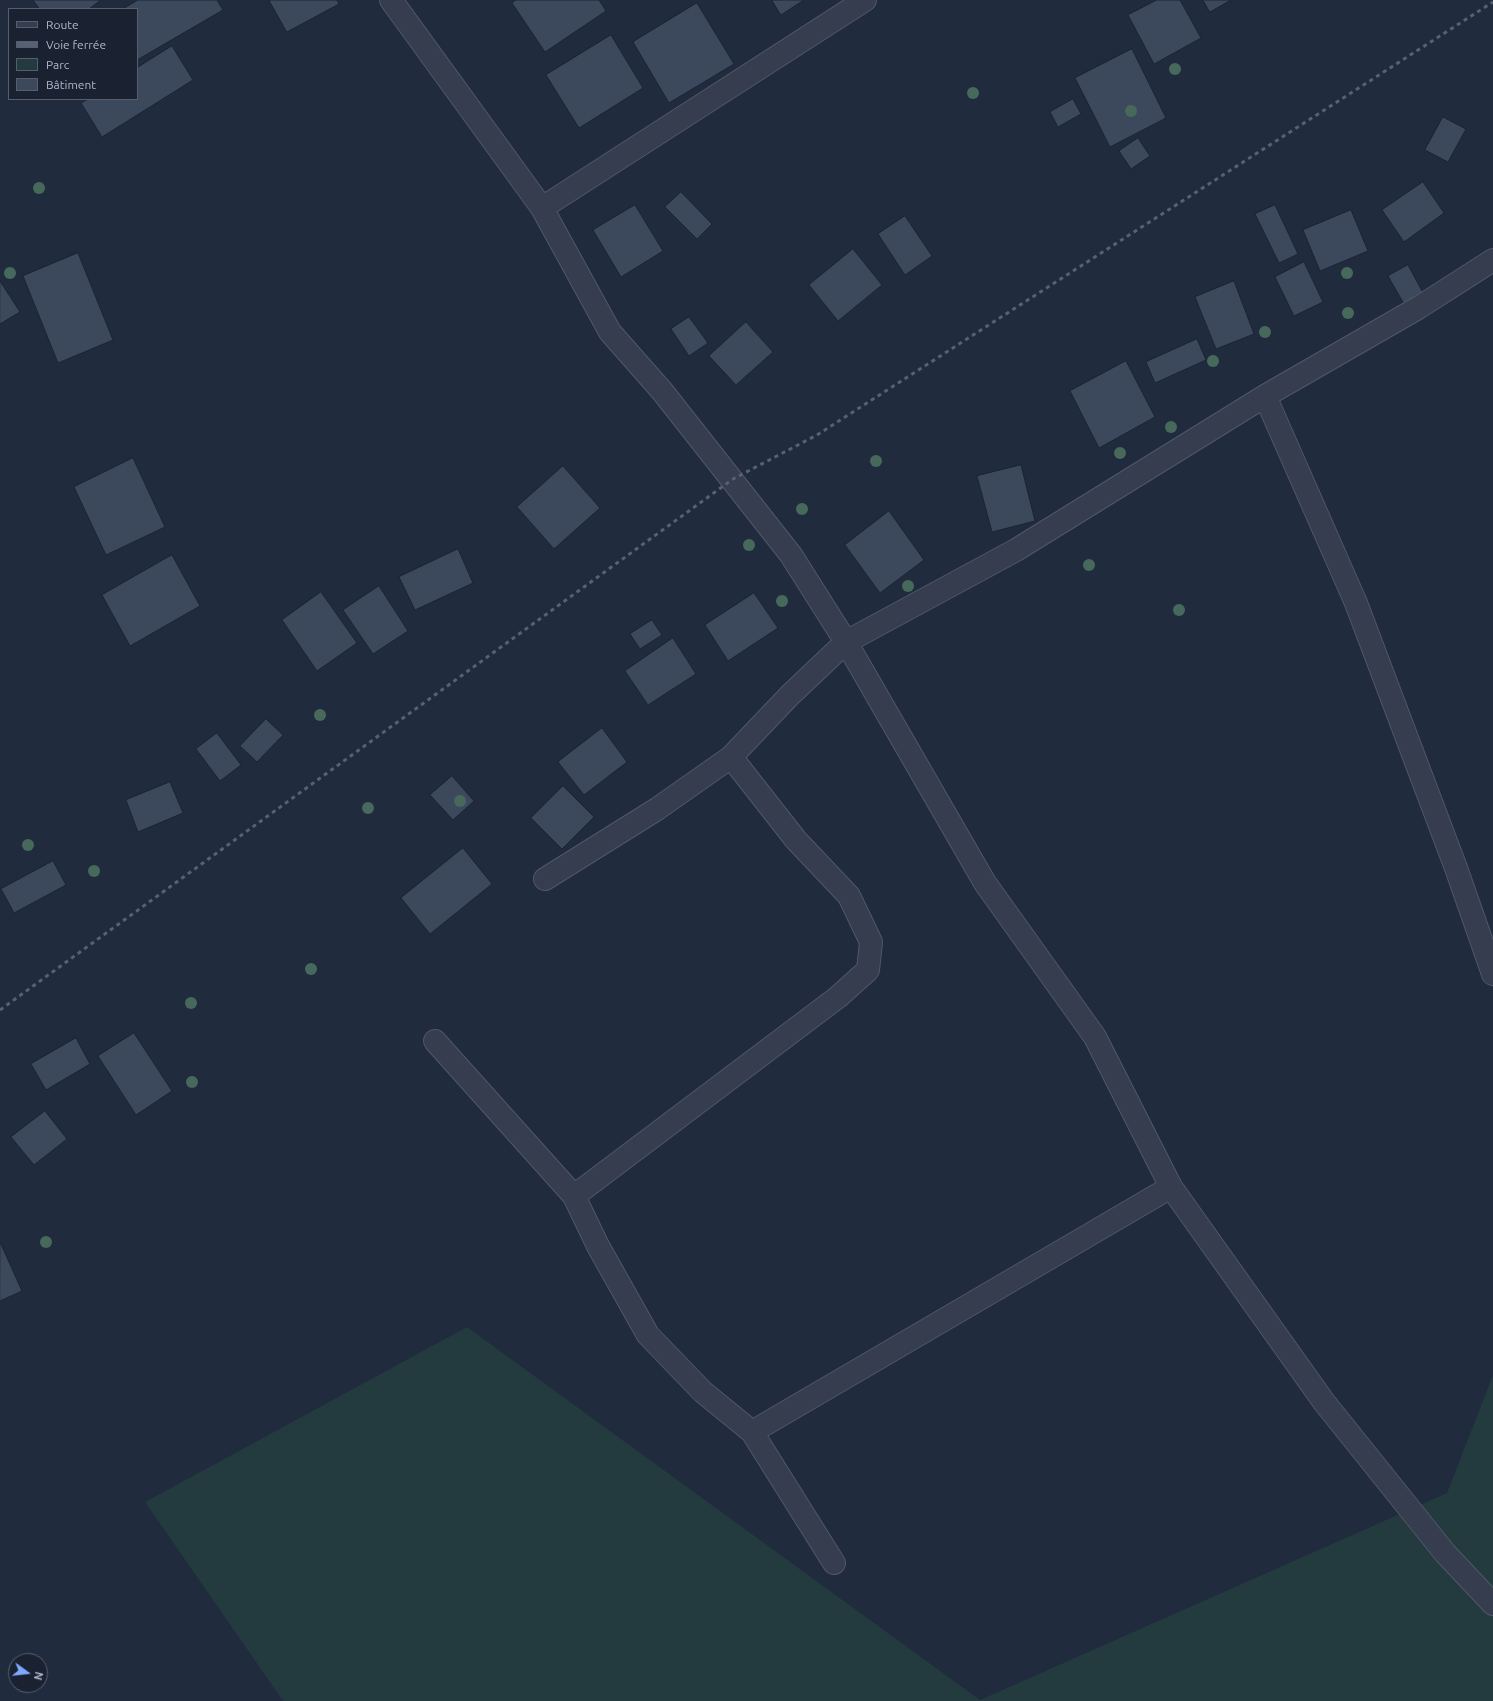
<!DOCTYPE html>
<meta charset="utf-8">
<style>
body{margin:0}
#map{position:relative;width:1493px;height:1701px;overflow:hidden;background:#202b3e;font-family:Ubuntu,sans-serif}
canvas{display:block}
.legend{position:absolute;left:8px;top:8px;width:130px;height:92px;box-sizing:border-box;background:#1a2232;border:1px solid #565e6e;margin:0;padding:5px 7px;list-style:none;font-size:12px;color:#b0b8c9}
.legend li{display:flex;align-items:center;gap:8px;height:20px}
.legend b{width:20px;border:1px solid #565e6e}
.north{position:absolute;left:8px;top:1653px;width:40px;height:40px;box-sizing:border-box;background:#1a2232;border:1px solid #565e6e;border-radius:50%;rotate:105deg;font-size:11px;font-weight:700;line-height:16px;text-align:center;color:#b0b8c9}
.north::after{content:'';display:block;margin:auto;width:14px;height:18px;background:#7fa9ff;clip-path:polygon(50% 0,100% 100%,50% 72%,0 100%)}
</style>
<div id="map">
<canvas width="1493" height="1701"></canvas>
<ul class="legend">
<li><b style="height:5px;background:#353d4e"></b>Route</li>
<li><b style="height:5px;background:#566175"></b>Voie ferrée</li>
<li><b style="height:11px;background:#233a3f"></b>Parc</li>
<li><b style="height:11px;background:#3c495d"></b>Bâtiment</li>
</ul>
<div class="north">N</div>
</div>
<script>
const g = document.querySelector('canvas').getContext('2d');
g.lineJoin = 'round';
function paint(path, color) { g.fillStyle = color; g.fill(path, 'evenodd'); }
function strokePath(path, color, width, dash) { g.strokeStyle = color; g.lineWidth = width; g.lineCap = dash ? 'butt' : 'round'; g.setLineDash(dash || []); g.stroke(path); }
paint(new Path2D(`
 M467 1327 980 1700 1447 1493 1493 1375V1701H283L145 1502Z`), '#233a3f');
const building = new Path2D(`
 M33 0H101L89 9H40Z
 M138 0H217L223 10 137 60V9H123Z
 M269 0H337L339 4 287 32Z
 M516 0H599L606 11 545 52 512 3Z
 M772 0H804L781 15Z
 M1157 0H1180L1201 38 1154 64 1128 15Z
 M1203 0H1231L1210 12Z
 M697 3 734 64 669 103 633 42Z
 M611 35 643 88 579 128 546 75Z
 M172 46 193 80 102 137 81 103 88 99H137V68Z
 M1132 49 1166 118 1110 147 1075 78Z
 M1073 99 1081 114 1058 127 1050 112Z
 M1443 117 1466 129 1448 162 1425 150Z
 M1138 138 1150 156 1131 169 1119 151Z
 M1423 182 1444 213 1404 242 1382 210Z
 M681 192 712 224 697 239 665 207Z
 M635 205 663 251 621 277 593 230Z
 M1275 205 1298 254 1279 263 1255 214Z
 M1351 210 1368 251 1320 271 1303 230Z
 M905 216 932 256 905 275 878 234Z
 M853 249 882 285 838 321 809 285Z
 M78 253 113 340 58 363 23 276Z
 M1304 262 1323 302 1294 316 1275 277Z
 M1408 265 1427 300 1408 311 1388 276Z
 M0 281 20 312 0 324Z
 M1234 281 1254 334 1216 349 1195 297Z
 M689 317 708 343 689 356 671 329Z
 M746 322 773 352 736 385 709 356Z
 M1197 339 1206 360 1155 383 1146 362Z
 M1126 361 1155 417 1099 448 1070 391Z
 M133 458 165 527 106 555 74 487Z
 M1021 465 1035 521 992 532 977 476Z
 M563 466 600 508 554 549 517 507Z
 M889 511 924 560 880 593 845 545Z
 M458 549 473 583 415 610 399 577Z
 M172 555 200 606 130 646 102 595Z
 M379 586 408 631 373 654 343 610Z
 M321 592 357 643 317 671 282 620Z
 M754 593 778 628 728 661 705 625Z
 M652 620 662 635 640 649 630 634Z
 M673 638 696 674 648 705 625 671Z
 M266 719 283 735 257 762 240 746Z
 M602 728 627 762 584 795 558 762Z
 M217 733 241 765 220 781 196 749Z
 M452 776 474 801 453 820 430 795Z
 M170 782 183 813 138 832 126 800Z
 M563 786 594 817 562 849 531 818Z
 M463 848 492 884 430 934 401 898Z
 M53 861 66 885 14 913 1 889Z
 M134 1033 172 1091 136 1115 98 1056Z
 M76 1038 90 1064 46 1090 31 1064Z
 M45 1111 67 1139 34 1165 11 1137Z
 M0 1242 22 1291 0 1301Z`);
paint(building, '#3c495d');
strokePath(building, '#1c2434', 1);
const minor = new Path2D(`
 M391 0 542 208 610 332 662 391 791 555 846 642 985 883 1095 1037 1171 1187 1324 1402 1445 1553 1493 1604
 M542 208 865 0
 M1265 396 1356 603 1456 868 1493 974
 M545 879 657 809 731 757 790 695 846 642 1016 550 1265 396 1418 308 1493 260
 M435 1041 574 1196 598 1246 648 1335 703 1392 752 1432 834 1563
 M574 1196 838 997 868 970 871 942 849 896 796 840 731 757
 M752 1432 1171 1187`);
strokePath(minor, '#505868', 24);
strokePath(minor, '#353d4e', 22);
strokePath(new Path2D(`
 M0 1010 733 479 817 435 1493 2`), '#566175', 3, [4, 4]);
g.fillStyle = '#46695c';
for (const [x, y] of [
 [1175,69],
 [973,93],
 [1131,111],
 [39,188],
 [10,273],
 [1347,273],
 [1348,313],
 [1265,332],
 [1213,361],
 [1171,427],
 [1120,453],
 [876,461],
 [802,509],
 [749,545],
 [1089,565],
 [908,586],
 [782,601],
 [1179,610],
 [320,715],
 [460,801],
 [368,808],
 [28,845],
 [94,871],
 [311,969],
 [191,1003],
 [192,1082],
 [46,1242]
]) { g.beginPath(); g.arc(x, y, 6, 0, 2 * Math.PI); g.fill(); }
</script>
